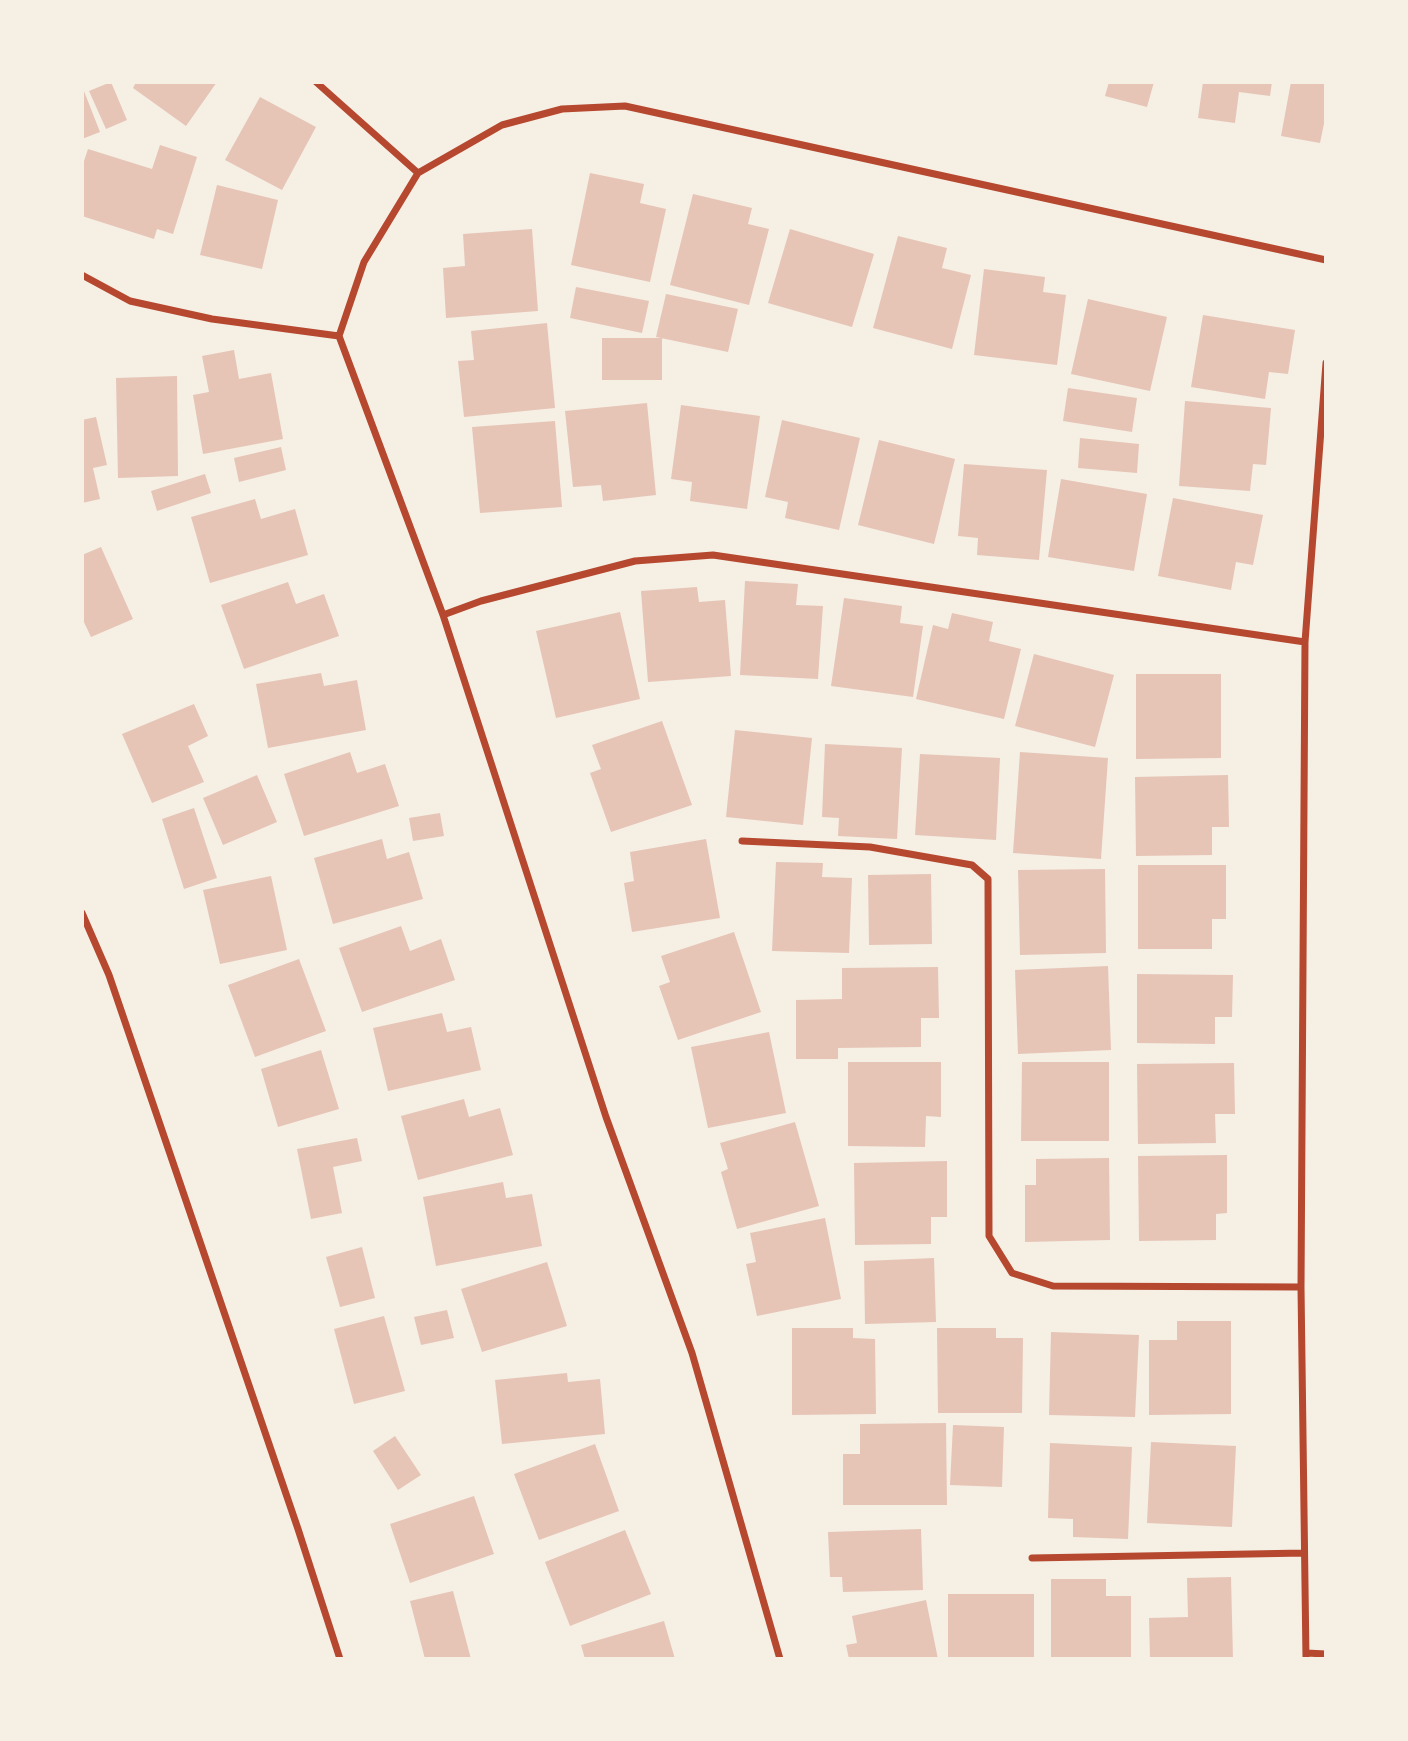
<!DOCTYPE html>
<style>
body{margin:0}
#map{position:relative;width:1408px;height:1741px;overflow:hidden;background:#f6efe4;font-family:"Roboto Condensed",sans-serif}
canvas{display:block}
.frame{position:absolute;inset:0;border:84px solid #f6efe4;pointer-events:none}
</style>
<div id="map">
<canvas width="1408" height="1741"></canvas>
<div class="frame"></div>
</div>
<script>
const g = document.querySelector('canvas').getContext('2d');
g.lineJoin = 'round';
function paint(path, color) { g.fillStyle = color; g.fill(path, 'evenodd'); }
function strokePath(path, color, width, dash) { g.strokeStyle = color; g.lineWidth = width; g.lineCap = dash ? 'butt' : 'round'; g.setLineDash(dash || []); g.stroke(path); }
paint(new Path2D(`
 M111 82 127 120 106 129 89 91Z
 M136 82H217L186 126 133 88Z
 M1109 82H1154L1147 107 1105 96Z
 M1203 82H1272L1270 96 1239 92 1235 123 1198 118Z
 M1291 82H1326V114L1320 143 1281 136Z
 M82 86 100 132 82 139Z
 M260 97 316 127 282 190 225 160Z
 M160 145 197 157 173 234 157 229 154 239 82 216V167L88 149 152 169Z
 M590 173 644 184 640 203 666 209 650 282 571 265Z
 M217 185 278 200 262 269 200 255Z
 M693 194 752 208 748 224 769 229 749 305 670 285Z
 M532 229 538 311 446 318 443 268 465 266 463 234Z
 M790 229 874 254 852 327 768 303Z
 M898 236 947 248 942 268 971 275 952 349 873 328Z
 M984 269 1045 277 1043 292 1066 295 1057 365 974 355Z
 M576 287 649 301 642 333 570 318Z
 M666 294 738 309 728 352 656 337Z
 M1088 299 1167 317 1150 391 1071 374Z
 M1203 315 1295 330 1288 374 1269 372 1265 399 1191 387Z
 M547 323 555 408 464 417 458 361 474 360 471 331Z
 M602 338H662V380H602Z
 M234 350 239 379 271 373 283 439 203 454 193 395 209 392 202 356Z
 M177 376 178 476 118 478 116 378Z
 M1068 388 1137 398 1132 432 1063 421Z
 M1185 401 1271 408 1266 465 1253 464 1250 491 1179 486Z
 M647 403 656 495 603 501 601 485 573 487 565 411Z
 M681 405 760 416 747 509 690 501 692 482 671 479Z
 M96 417 107 465 93 468 100 499 82 503V420Z
 M782 420 860 438 839 530 785 518 788 502 765 497Z
 M555 421 562 507 480 513 472 427Z
 M1080 438 1139 444 1137 473 1078 468Z
 M879 440 955 459 934 544 858 525Z
 M281 447 286 470 239 482 234 458Z
 M964 464 1047 470 1039 560 977 555 978 538 958 536Z
 M205 474 211 493 157 511 151 491Z
 M1061 479 1147 494 1134 571 1048 557Z
 M1173 498 1263 515 1253 565 1236 562 1231 590 1158 576Z
 M255 499 261 519 295 509 308 555 210 583 191 517Z
 M101 547 133 619 91 637 82 618V555Z
 M745 581 798 584 796 605 823 606 818 679 740 675Z
 M288 582 296 604 324 594 339 636 244 669 221 605Z
 M697 587 699 602 725 600 731 676 648 682 641 591Z
 M844 598 902 606 900 623 923 626 913 697 831 686Z
 M620 612 640 699 556 718 536 631Z
 M952 613 993 622 989 641 1021 649 1004 719 916 699 933 625 948 629Z
 M1034 654 1114 675 1095 747 1015 726Z
 M321 673 324 686 357 680 366 730 268 748 256 684Z
 M1136 674H1221V758L1136 759Z
 M194 704 208 736 188 746 204 782 152 803 122 734Z
 M662 721 692 805 611 832 590 773 601 769 592 745Z
 M735 730 812 738 803 825 726 817Z
 M825 744 902 748 897 839 838 836 839 818 822 817Z
 M350 752 357 773 385 764 399 806 304 836 284 774Z
 M1020 752 1108 758 1101 859 1013 853Z
 M920 754 1000 758 996 840 915 835Z
 M257 775 277 822 223 845 203 798Z
 M1228 775 1229 827H1212V855L1136 856 1135 777Z
 M194 808 217 878 184 889 162 819Z
 M440 813 444 836 413 841 409 818Z
 M382 839 387 859 409 852 423 899 333 924 314 858Z
 M706 839 720 918 632 932 624 883 634 881 630 852Z
 M776 862 823 863 822 877 852 878 849 953 772 951Z
 M1138 865H1226V919H1212V949H1138Z
 M1105 869 1106 953 1020 955 1018 870Z
 M931 874 932 944 869 945 868 875Z
 M271 876 287 950 220 964 203 890Z
 M401 926 410 951 441 939 455 980 362 1012 339 948Z
 M734 932 761 1012 678 1040 659 986 670 982 661 956Z
 M299 959 326 1031 255 1057 228 985Z
 M1108 966 1111 1050 1018 1054 1015 970Z
 M938 967 939 1018H921V1047L838 1048V1059H796V1000L842 999V968Z
 M1137 974 1233 975 1232 1017H1215V1044L1137 1043Z
 M442 1013 447 1032 471 1027 481 1070 388 1091 373 1028Z
 M769 1032 786 1113 708 1128 691 1047Z
 M321 1050 339 1109 278 1127 261 1069Z
 M848 1062H941V1117L926 1116 925 1147 848 1146Z
 M1022 1062H1109V1141H1021Z
 M1234 1063 1235 1114H1215L1216 1143 1138 1144 1137 1064Z
 M464 1099 469 1117 500 1108 513 1155 418 1180 401 1116Z
 M795 1122 819 1206 737 1229 721 1172 728 1169 720 1143Z
 M357 1138 362 1161 333 1167 342 1213 311 1219 297 1149Z
 M1227 1155V1213L1216 1214V1240L1139 1241 1138 1156Z
 M1109 1158 1110 1240 1025 1242V1185H1036V1159Z
 M947 1161V1217H931V1244L855 1245 854 1163Z
 M503 1182 506 1198 532 1194 542 1246 436 1266 423 1197Z
 M825 1218 841 1299 757 1316 746 1264 756 1262 750 1233Z
 M362 1247 375 1298 340 1307 326 1257Z
 M934 1258 936 1322 865 1324 864 1261Z
 M547 1262 567 1326 482 1352 461 1289Z
 M447 1310 454 1338 421 1345 414 1317Z
 M384 1316 405 1391 354 1404 334 1329Z
 M1177 1321H1231V1414L1149 1415V1340H1177Z
 M792 1328H853V1338L875 1339 876 1414 792 1415Z
 M937 1328H996V1338H1023L1022 1413H938Z
 M1051 1332 1139 1335 1135 1417 1049 1415Z
 M567 1373 568 1382 600 1379 605 1434 502 1444 495 1380Z
 M946 1423 947 1505H843V1454H860V1424Z
 M953 1425 1004 1427 1002 1487 950 1485Z
 M395 1436 421 1475 398 1490 373 1451Z
 M1151 1442 1236 1446 1232 1527 1147 1523Z
 M1050 1443 1132 1447 1128 1539 1073 1537V1519L1048 1518Z
 M595 1444 619 1511 539 1540 514 1474Z
 M474 1496 494 1554 410 1583 390 1524Z
 M921 1529 923 1590 843 1592 842 1577H830L828 1532Z
 M625 1530 651 1594 570 1626 545 1562Z
 M1231 1577 1233 1659H1150L1149 1618 1188 1617 1187 1578Z
 M1051 1579H1106V1596H1131V1659H1051Z
 M453 1591 471 1659H425L410 1601Z
 M948 1594H1034V1659H948Z
 M926 1600 938 1659H849L846 1645 857 1643 852 1616Z
 M664 1621 675 1659H585L581 1645Z`), '#e6c5b7');
strokePath(new Path2D(`
 M316 82 418 173
 M82 275 130 301 212 319 339 336
 M443 615 481 601 635 561 713 555 1305 642
 M742 841 870 847 972 865 988 879 989 1236 1012 1273 1053 1286 1301 1287
 M82 913 109 975 298 1529 340 1659
 M1032 1558 1304 1553
 M1306 1653 1326 1654
 M780 1659 692 1353 606 1117 443 615 339 336 364 262 418 173 502 125 562 109 625 106 1326 260
 M1306 1659 1301 1287 1305 642 1326 363`), '#b5482f', 7);
</script>
